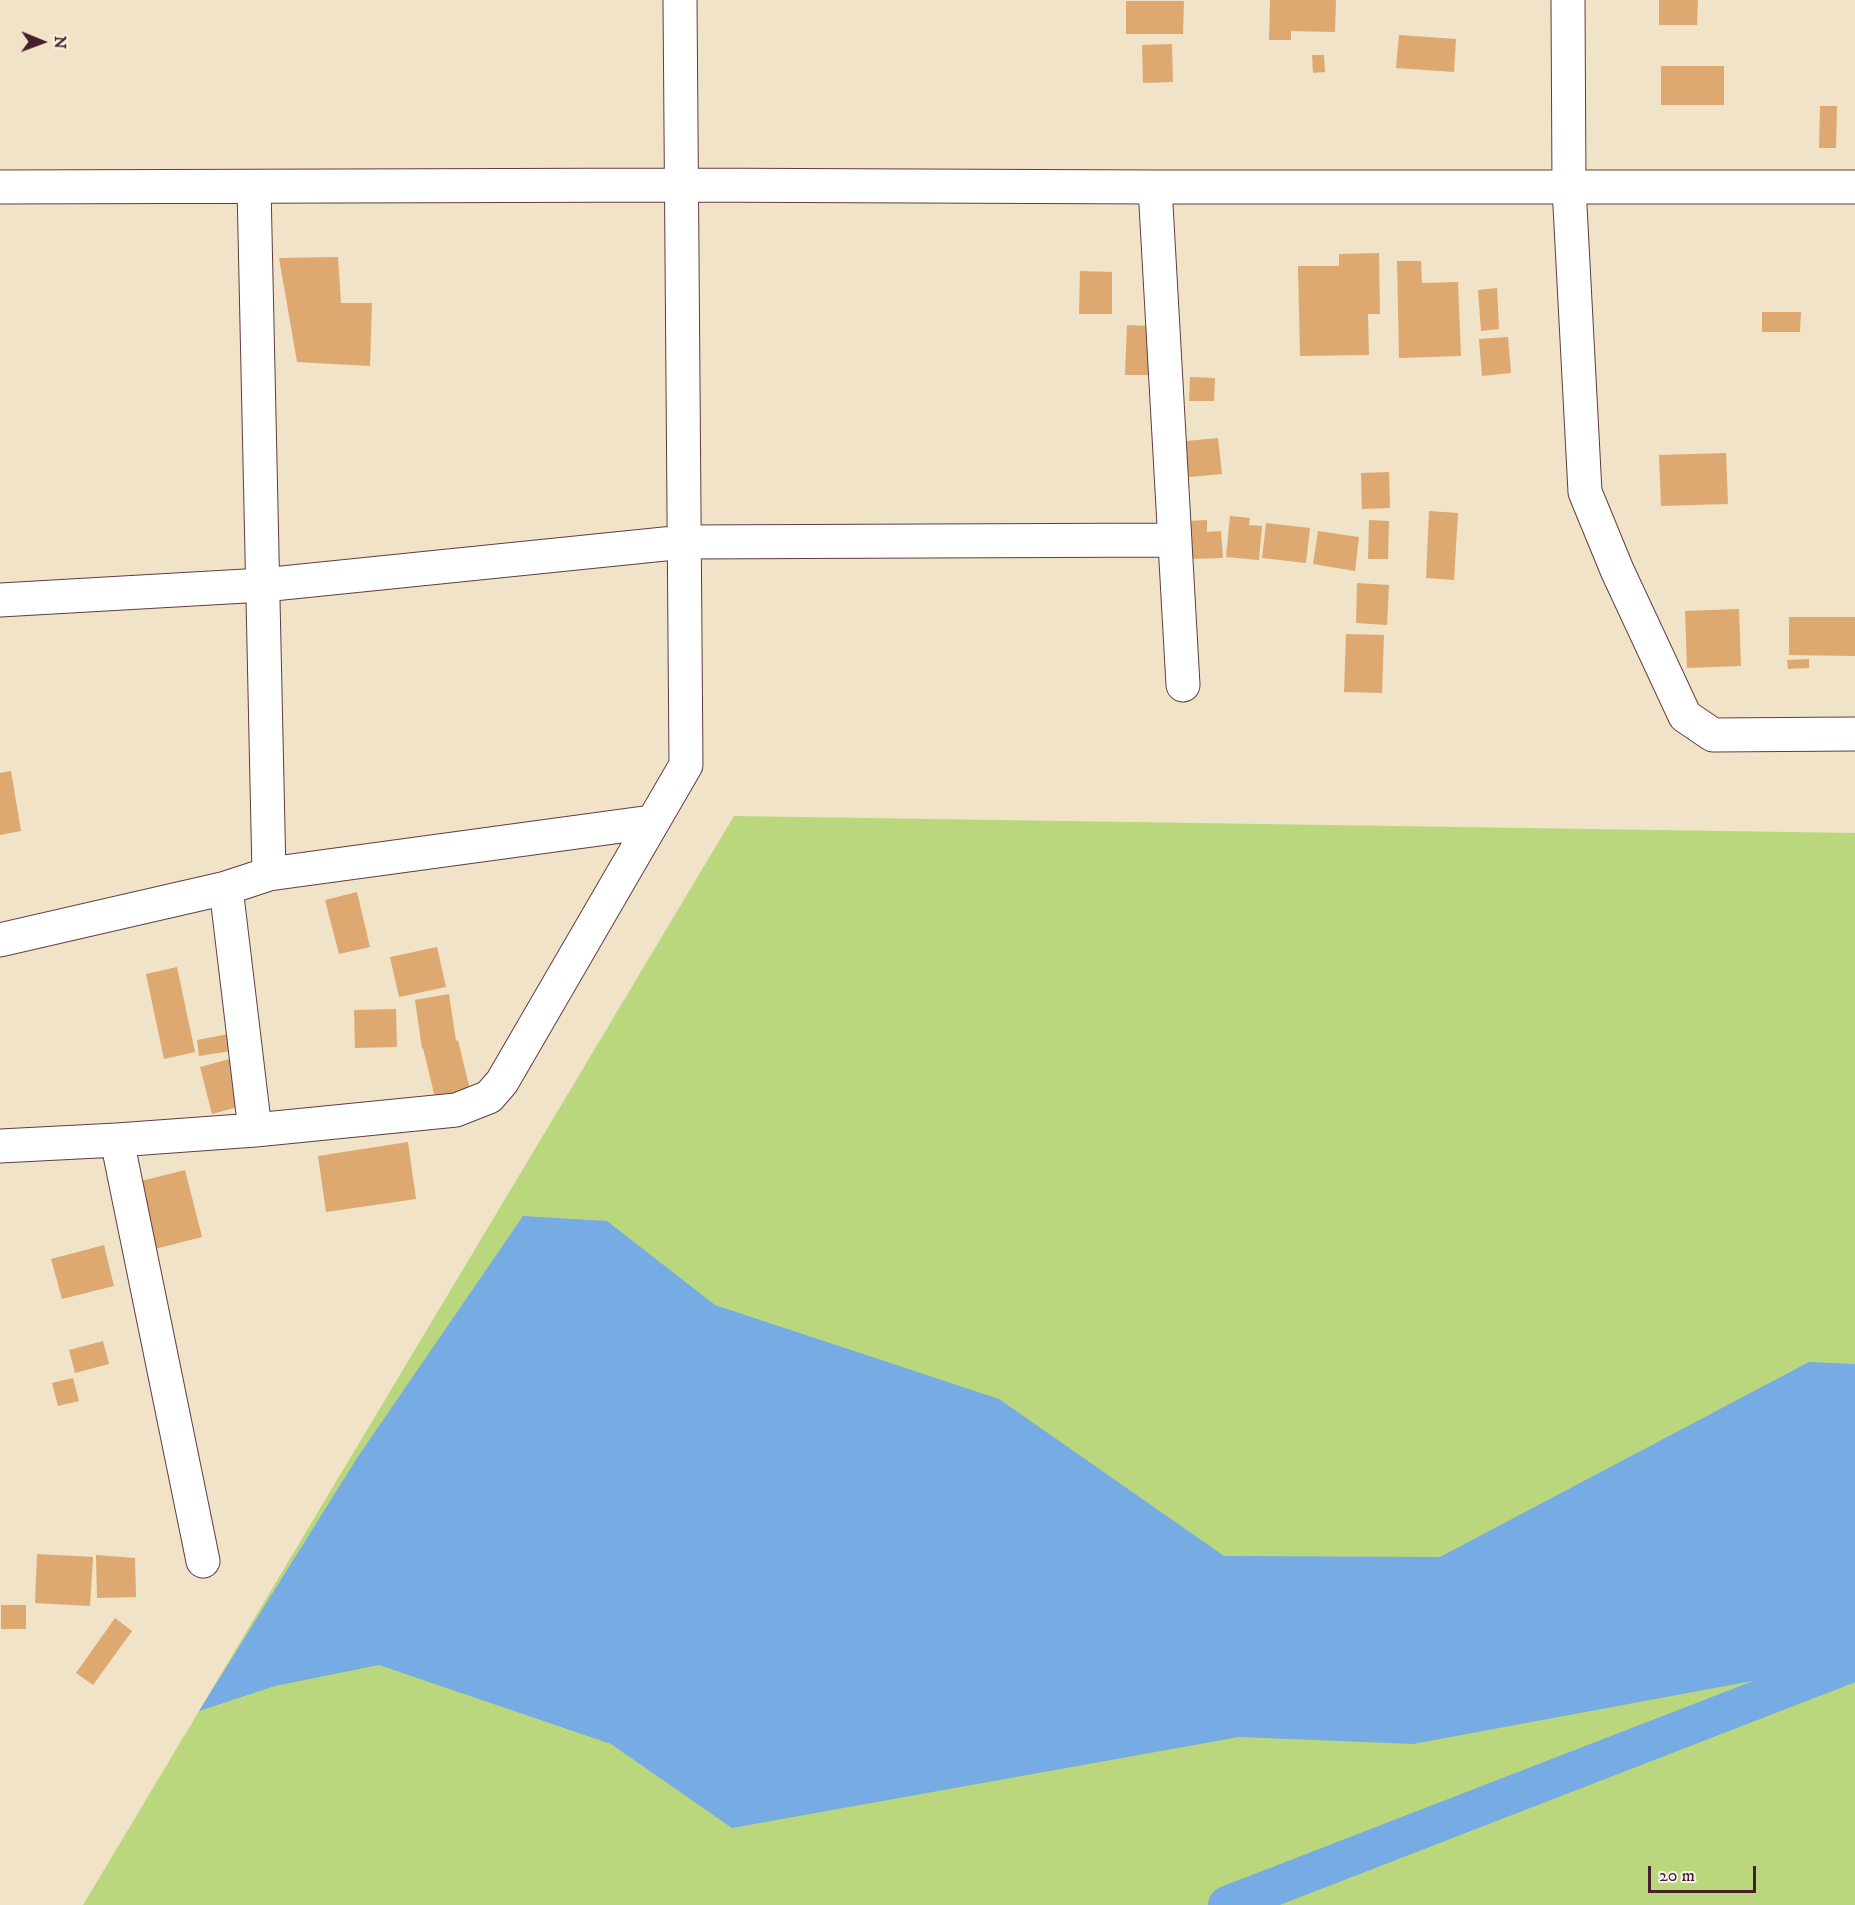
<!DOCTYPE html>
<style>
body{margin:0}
#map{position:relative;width:1855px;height:1905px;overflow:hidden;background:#f0e3c7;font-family:"IM FELL DW Pica",serif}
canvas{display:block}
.north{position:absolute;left:12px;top:12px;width:60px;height:60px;-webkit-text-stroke:4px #f7f3e8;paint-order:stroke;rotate:91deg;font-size:16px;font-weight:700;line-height:24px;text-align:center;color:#4a1f2b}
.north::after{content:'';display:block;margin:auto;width:21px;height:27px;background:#4a1f2b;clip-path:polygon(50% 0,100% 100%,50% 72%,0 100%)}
.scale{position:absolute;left:1648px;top:1866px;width:108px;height:27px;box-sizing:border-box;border:3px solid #4a1f2b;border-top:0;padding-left:8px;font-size:18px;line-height:21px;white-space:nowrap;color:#4a1f2b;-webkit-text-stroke:4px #f7f3e8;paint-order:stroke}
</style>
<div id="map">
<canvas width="1855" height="1905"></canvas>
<div class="north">N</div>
<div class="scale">20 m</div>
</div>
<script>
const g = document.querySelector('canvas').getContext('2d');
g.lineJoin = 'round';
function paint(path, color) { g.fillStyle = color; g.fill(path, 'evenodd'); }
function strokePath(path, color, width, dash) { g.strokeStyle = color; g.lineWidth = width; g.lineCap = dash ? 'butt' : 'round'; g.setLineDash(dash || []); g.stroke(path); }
paint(new Path2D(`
 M734 816 1855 833V1905H83Z`), '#bad77d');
paint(new Path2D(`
 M523 1216 607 1221 715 1305 999 1399 1224 1556 1440 1557 1809 1362 1855 1364V1645L1774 1677 1413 1744 1239 1737 732 1828 611 1744 379 1665 275 1686 199 1711 357 1458Z`), '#76abe3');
strokePath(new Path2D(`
 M1227 1905 1855 1662`), '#76abe3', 38);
paint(new Path2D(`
 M1270 0H1336L1335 32 1291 31V40H1269Z
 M1659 0H1698L1697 25H1659Z
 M1126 1H1184L1183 34H1126Z
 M1399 35 1456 39 1454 72 1396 68Z
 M1172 44 1173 82 1143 83 1142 45Z
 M1312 55H1324L1325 72 1313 73Z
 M1661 66H1724V105H1661Z
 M1820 106H1837L1836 148H1819Z
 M1379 253 1380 314H1368L1369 355 1300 356 1298 266H1339V254Z
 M338 257 341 303H372L370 366 297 362 279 258Z
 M1397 261H1421L1422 283 1458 282 1461 356 1399 358Z
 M1080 271 1112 272V314H1079Z
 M1497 288 1499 329 1481 331 1478 290Z
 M1762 312H1801L1800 332H1762Z
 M1127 325 1150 326 1148 375H1125Z
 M1508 337 1511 373 1482 376 1479 339Z
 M1190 377 1215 378 1214 401H1189Z
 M1218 438 1222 474 1180 478 1176 442Z
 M1726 453 1728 504 1661 506 1659 455Z
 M1389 472 1390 508 1362 509 1361 473Z
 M1429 511 1458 513 1454 580 1426 578Z
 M1230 516 1250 518 1249 525 1262 526 1259 560 1226 557Z
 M1207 520V532L1221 531 1223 558 1189 559 1187 521Z
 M1369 520 1389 521 1388 559H1368Z
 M1266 523 1310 528 1306 563 1262 558Z
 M1318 531 1359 537 1355 571 1313 564Z
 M1357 583 1389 585 1387 625 1356 623Z
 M1739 609 1741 666 1687 668 1685 611Z
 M1789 617H1855V656L1789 655Z
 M1346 634 1384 635 1382 693 1344 692Z
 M1809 659V668L1788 669 1787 660Z
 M11 771 21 831 0 835V773Z
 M357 892 370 947 339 954 325 900Z
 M437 947 446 987 399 997 390 957Z
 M177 967 195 1052 164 1059 146 974Z
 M449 994 456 1041 458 1040 471 1094 436 1102 423 1048 422 1049 415 1000Z
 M396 1009 397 1047 355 1048 354 1010Z
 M234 1033 237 1050 199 1056 197 1040Z
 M237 1057 249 1104 212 1114 200 1067Z
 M408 1142 416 1199 326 1212 318 1156Z
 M185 1170 202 1237 155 1249 137 1182Z
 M104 1245 114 1286 62 1299 51 1259Z
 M103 1341 109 1364 75 1373 69 1350Z
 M73 1378 79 1401 58 1406 52 1383Z
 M37 1554 93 1557 90 1606 35 1603Z
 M96 1555 135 1558 136 1597 97 1598Z
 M1 1605H26V1629H1Z
 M115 1618 132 1631 93 1685 76 1673Z`), '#dea871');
const street = new Path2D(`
 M1568 0 1569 187 1585 492 1617 570 1685 716 1713 735 1855 734
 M0 187 680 185 1155 187H1855
 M254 187 269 874
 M1155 187 1183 685
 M0 600 263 585 684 542 1174 540
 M226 888 255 1130
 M0 940 226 888 269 874 651 822
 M117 1140 203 1561
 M0 1146 117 1140 255 1130 456 1110 489 1097 502 1082 686 765 680 0`);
strokePath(street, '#633c42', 35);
strokePath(street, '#fff', 33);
</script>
